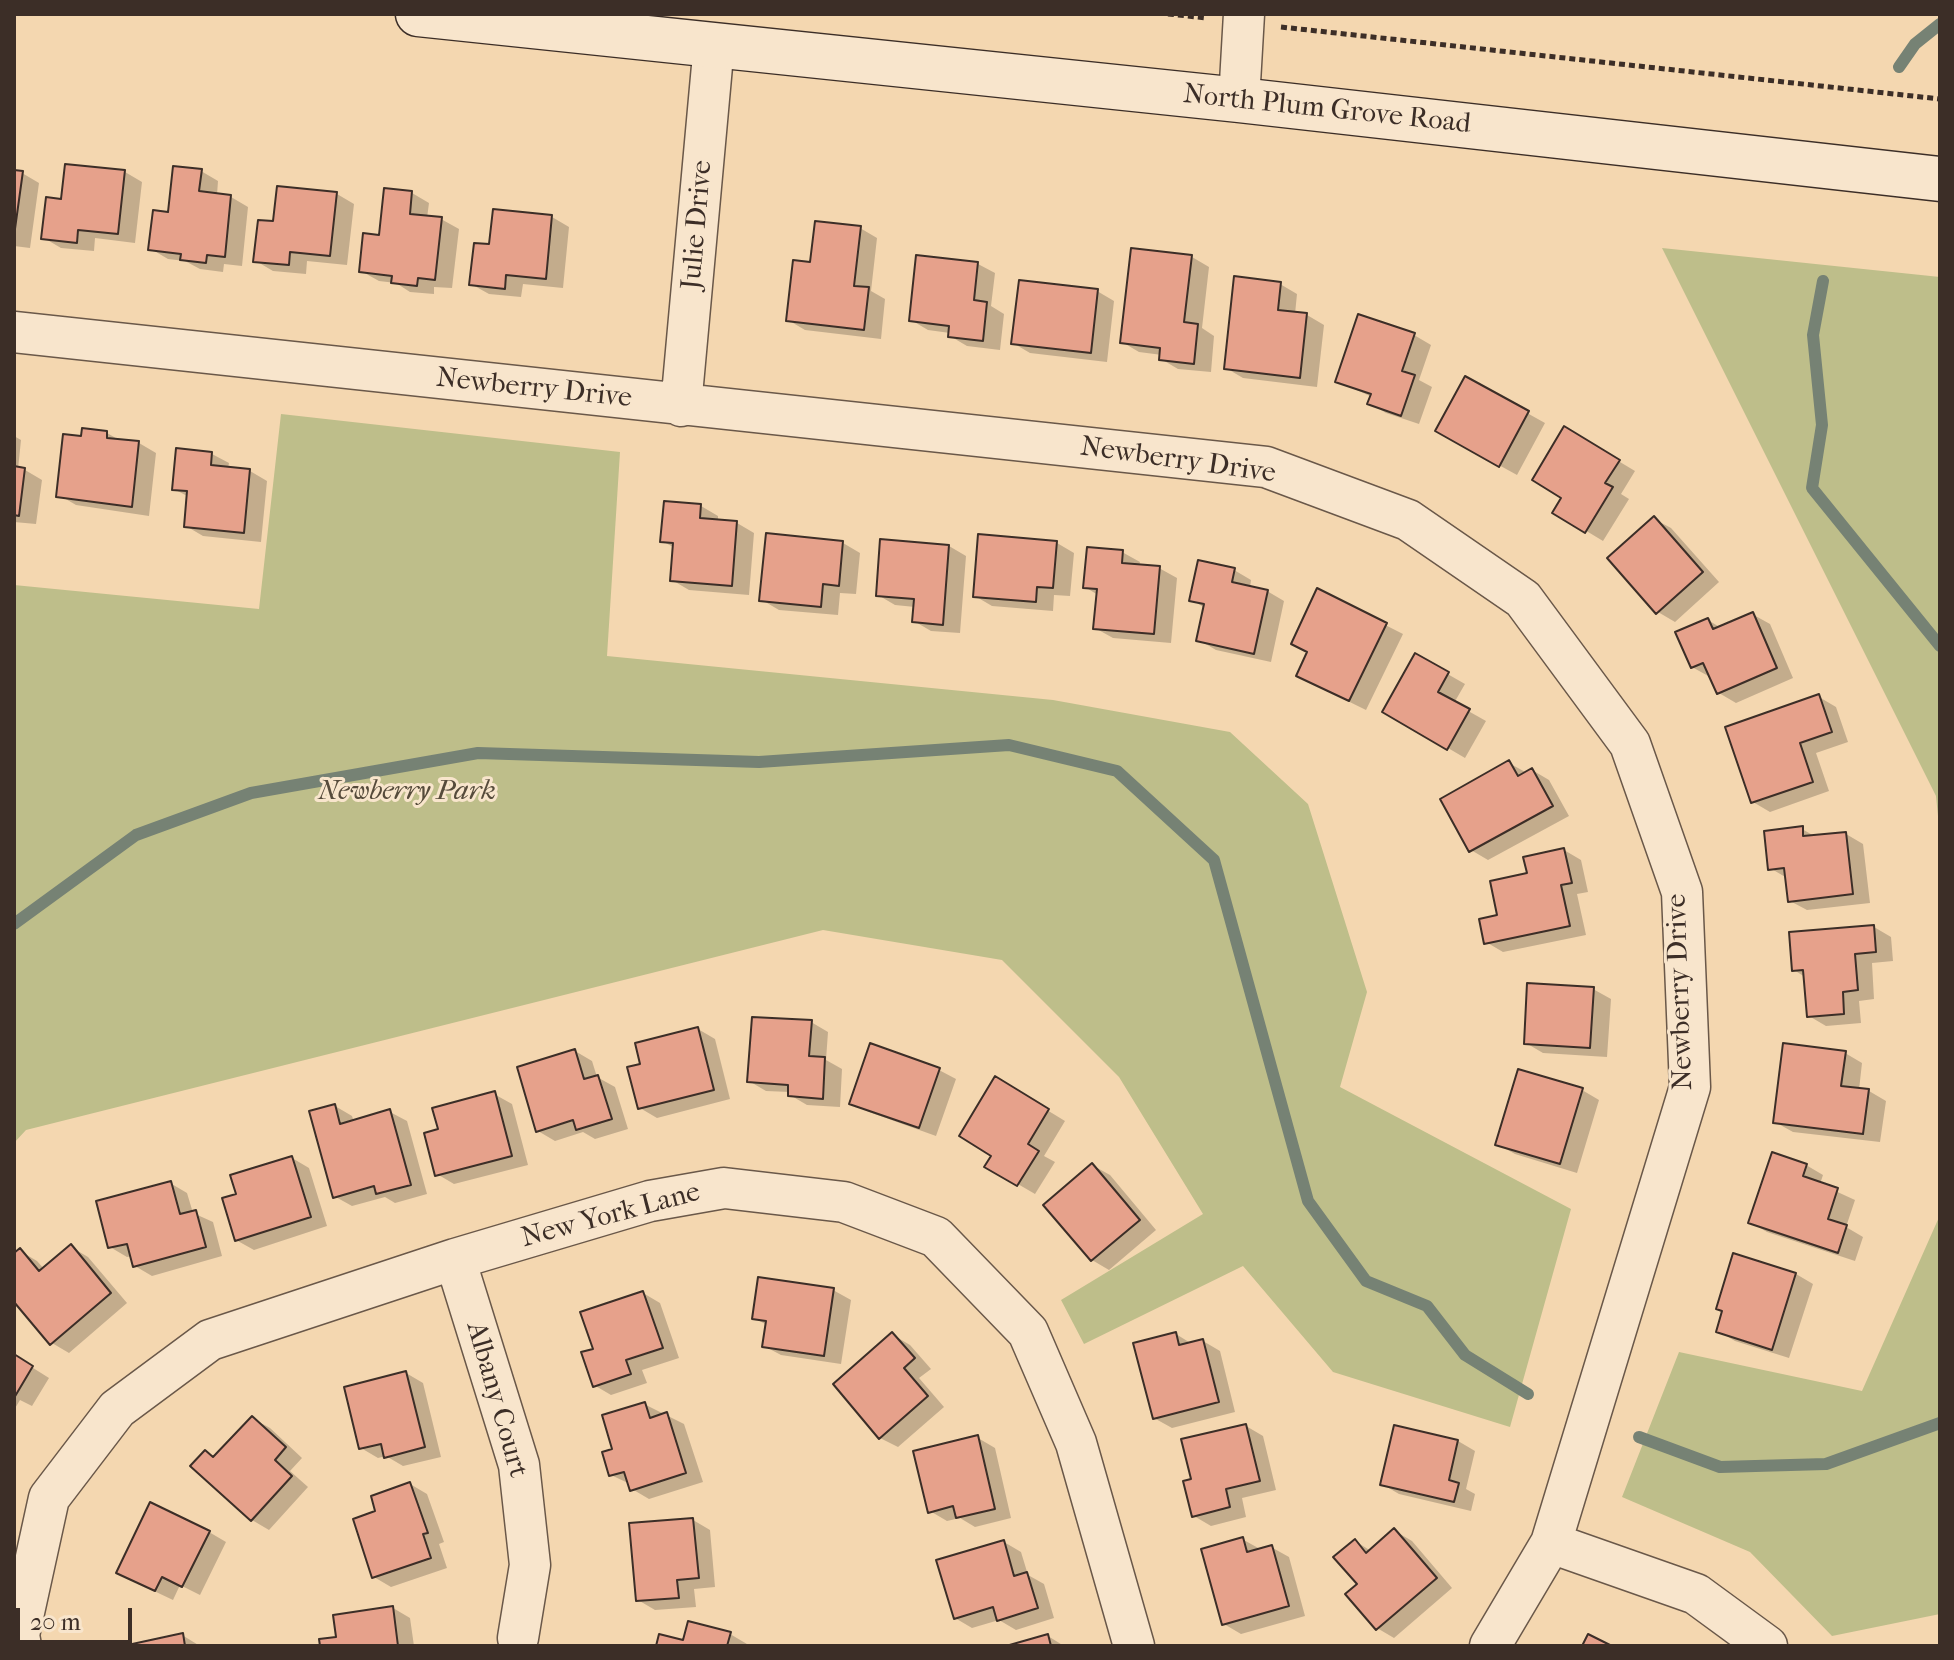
<!DOCTYPE html>
<style>
body{margin:0}
#map{position:relative;width:1954px;height:1660px;overflow:hidden;background:#f4d7b0;font-family:"IM FELL French Canon",serif}
canvas{display:block}
.frame{position:absolute;inset:0;border:16px solid #3c2e27;pointer-events:none}
.scale{position:absolute;left:16px;top:1608px;width:116px;height:36px;box-sizing:border-box;border:4px solid #3c2e27;border-top:0;padding-left:10px;font-size:24px;line-height:28px;white-space:nowrap;color:#3c2e27;-webkit-text-stroke:6px #f8e5cc;paint-order:stroke}
</style>
<div id="map">
<canvas width="1954" height="1660"></canvas>
<div class="frame"></div>
<div class="scale">20 m</div>
</div>
<script>
const g = document.querySelector('canvas').getContext('2d');
g.lineJoin = 'round';
function paint(path, color) { g.fillStyle = color; g.fill(path, 'evenodd'); }
function strokePath(path, color, width, dash) { g.strokeStyle = color; g.lineWidth = width; g.lineCap = dash ? 'butt' : 'round'; g.setLineDash(dash || []); g.stroke(path); }
function write(font, color, halo, rows, align = 'center') {
  g.font = font + ' "IM FELL French Canon",serif'; g.lineWidth = 6; g.setLineDash([]); g.textBaseline = 'middle'; g.strokeStyle = halo; g.fillStyle = color; for (const [text, x, y, turn = 0] of rows) {
    g.save(); g.translate(x, y); g.rotate((+turn || 0) * Math.PI / 180); g.textAlign = isNaN(turn) ? turn : align; if (halo) g.strokeText(text, 0, 0); g.fillText(text, 0, 0); g.restore();
  }
}
paint(new Path2D(`
 M1662 248 1940 277V836L1936 796Z
 M281 414 620 452 607 656 1053 700 1230 732 1308 804 1367 992 1340 1087 1571 1209 1510 1427 1333 1372 1243 1266 1084 1344 1061 1300 1203 1214 1119 1077 1002 960 823 930 26 1130 14 1143V585L259 609Z
 M1940 1215V1614L1832 1636 1750 1552 1622 1497 1679 1352 1862 1391Z`), '#bebe8a');
paint(new Path2D(`
 M201 171 218 181 217 195 231 197 248 207 242 266 224 264 223 272 200 269 185 261 168 259 151 249 170 214Z
 M14 172 22 173 39 183 30 248 14 246Z
 M125 172 142 182 135 243 95 238 94 251 61 248 44 238 63 201Z
 M385 191 412 193 429 203 427 218 441 219 459 229 452 288 434 287V294L410 292 396 283 379 281 361 271 381 237Z
 M337 194 354 204 347 265 307 261 306 274 273 271 256 261 275 224Z
 M495 211 552 217 569 227 563 288 523 284 521 297 489 294 471 284 491 247Z
 M860 228 877 238 871 291 885 299 881 339 805 330 788 320 812 264Z
 M1192 257 1209 267 1202 328 1214 336 1211 372 1178 369 1161 359 1162 355 1139 352 1122 342Z
 M978 264 995 273 991 306 1004 314 1000 350 967 346 950 336V333L928 330 911 320Z
 M1280 284 1297 294 1295 314 1307 315 1324 325 1317 387 1243 378 1226 368Z
 M1097 291 1114 301 1107 362 1030 353 1013 343Z
 M1414 335 1431 345 1419 380 1432 387 1419 424 1386 413 1369 403 1372 397 1337 381Z
 M1466 379 1545 423 1517 475 1437 431Z
 M1565 429 1635 471 1621 494 1629 499 1603 541 1555 512 1564 497Z
 M107 433 121 441 139 443 156 453 149 516 76 505 59 495 83 438Z
 M14 436 21 440 18 469 25 470 42 480 36 524 14 522Z
 M212 454 229 463 228 469 250 471 267 481 261 542 203 536 186 526 189 497 174 489Z
 M665 503 701 506 718 516V521L737 523 754 533 749 595 689 590 672 580 675 548 662 541Z
 M1654 519 1671 528 1719 582 1675 622 1658 612Z
 M843 543 860 553 856 594 840 593 838 615 779 610 762 600Z
 M1057 543 1074 553 1070 596 1054 595 1053 611 992 606 975 596Z
 M949 546 966 556 960 633 931 631 914 621 915 607 895 605 878 595Z
 M1122 552 1140 562 1139 566 1159 568 1177 578 1171 643 1113 638 1095 628 1098 595 1085 587Z
 M1234 570 1251 580 1250 588 1267 591 1284 601 1271 662 1216 650 1199 640 1205 608 1192 600Z
 M1318 591 1403 634 1366 710 1315 685 1309 652Z
 M1752 614 1770 624 1793 678 1736 703 1719 693 1710 677 1692 667 1708 620 1721 628Z
 M1416 656 1465 684 1454 703 1486 721 1465 758 1385 711Z
 M1819 697 1836 707 1848 742 1816 753 1829 791 1770 812 1753 802Z
 M1509 763 1527 773 1532 770 1549 780 1569 816 1488 860 1471 850Z
 M1802 829 1816 837 1846 834 1863 844 1870 903 1807 910 1790 901 1787 878 1770 868Z
 M1564 850 1581 860 1588 892 1577 894 1586 935 1503 952 1486 942 1500 917Z
 M1874 927 1891 937 1893 961 1872 963 1874 999 1859 1001 1861 1023 1826 1026 1809 1016 1805 977 1794 970Z
 M1593 989 1611 999 1607 1057 1543 1053 1526 1043Z
 M811 1022 828 1032 826 1060 842 1069 840 1107 807 1105 790 1095V1092L766 1091 749 1081Z
 M698 1029 715 1039 730 1099 657 1118 640 1108Z
 M575 1051 592 1061 597 1077 615 1087 628 1129 595 1139 583 1132 555 1141 538 1131Z
 M1845 1053 1862 1063 1859 1090 1869 1091 1886 1101 1880 1142 1793 1132 1775 1122Z
 M939 1070 956 1079 936 1136 869 1112 851 1103Z
 M996 1079 1065 1121 1044 1156 1055 1162 1035 1194 987 1166 994 1155Z
 M1582 1090 1599 1100 1577 1173 1515 1154 1497 1144Z
 M494 1094 512 1104 528 1165 454 1184 437 1174Z
 M335 1106 352 1116 354 1122 390 1112 407 1121 427 1194 395 1203 385 1197 352 1206 334 1196Z
 M292 1158 309 1168 327 1226 254 1250 236 1240 238 1195Z
 M1092 1165 1110 1175 1156 1230 1109 1270 1092 1260Z
 M1806 1165 1823 1175 1820 1184 1855 1200 1846 1227 1863 1237 1855 1261 1767 1232 1750 1222Z
 M170 1183 187 1193 193 1213 213 1222 222 1256 152 1276 135 1266 132 1256 127 1257 110 1247Z
 M71 1247 88 1257 127 1303 69 1353 52 1343 14 1299V1256L20 1251 37 1261 44 1269Z
 M1734 1255 1796 1274 1813 1284 1789 1358 1735 1341 1718 1331Z
 M833 1290 851 1300 841 1364 781 1355 764 1346 767 1325 754 1318Z
 M643 1293 660 1303 679 1358 642 1370 647 1383 611 1395 594 1385 595 1350Z
 M1176 1334 1192 1344 1203 1341 1220 1351 1235 1412 1172 1428 1154 1418Z
 M893 1335 910 1345 931 1369 919 1378 944 1407 898 1447 880 1438Z
 M14 1356 49 1378 32 1406 20 1400 14 1410Z
 M406 1373 423 1383 441 1457 403 1466 386 1456 378 1458 361 1448Z
 M644 1404 684 1424 703 1482 649 1499 632 1489 630 1484 611 1475 614 1450Z
 M252 1418 270 1428 302 1458 290 1471 308 1487 269 1530 252 1520 205 1452 215 1458Z
 M1246 1426 1263 1436 1276 1490 1242 1498 1246 1517 1211 1526 1194 1516V1481Z
 M978 1438 995 1448 1011 1518 975 1527 960 1518 947 1521 930 1511Z
 M1458 1441 1475 1451 1466 1489 1475 1494 1471 1511 1399 1494 1382 1484Z
 M410 1484 427 1494 444 1542 439 1544 447 1568 391 1587 374 1577 378 1512Z
 M693 1520 710 1530 715 1587 694 1589 696 1607 655 1610 638 1600Z
 M1395 1531 1412 1541 1452 1588 1394 1638 1377 1628 1360 1585 1355 1541 1371 1551Z
 M209 1532 226 1542 200 1595 180 1585 173 1600 135 1582Z
 M1242 1539 1260 1549 1271 1547 1289 1557 1305 1616 1241 1634 1224 1624Z
 M1004 1542 1021 1552 1028 1575 1044 1584 1054 1618 1016 1630 999 1620 972 1628 955 1618Z
 M393 1608 410 1618 414 1646H322Z
 M730 1634 747 1644 746 1646H658Z
 M182 1635 200 1646H132Z
 M1048 1636 1064 1646H1014Z`), '#0003');
strokePath(new Path2D(`
 M1899 67 1915 44 1940 24
 M1823 281 1813 335 1822 425 1812 488 1940 646
 M14 924 136 835 251 793 478 753 759 762 1009 745 1117 771 1214 860 1308 1201 1366 1281 1427 1306 1465 1355 1528 1394
 M1639 1437 1720 1467 1826 1464 1940 1423`), '#768274', 12);
const building = new Path2D(`
 M65 164 125 170 118 234 78 230 77 243 41 239 46 197 61 199Z
 M173 166 202 169 199 191 231 195 225 257 207 255 206 263 180 260 181 254 148 250 153 210 168 212Z
 M14 170 23 171 14 236Z
 M277 186 337 192 330 256 290 252 289 265 253 262 258 220 273 221Z
 M384 188 412 191 410 214 442 217 435 280 418 278 417 286 391 283 392 276 359 272 363 233 379 235Z
 M493 209 552 215 546 279 506 275 505 289 469 285 474 243 489 244Z
 M815 221 861 226 854 286 869 287 864 330 786 321 793 260 810 262Z
 M1131 248 1192 255 1184 322 1198 324 1194 364 1159 360 1160 348 1120 343Z
 M916 255 978 262 974 300 987 302 983 341 948 337 949 326 909 321Z
 M1234 276 1281 282 1278 310 1307 313 1300 378 1224 369Z
 M1019 280 1098 289 1091 353 1011 344Z
 M1358 314 1415 333 1402 371 1415 375 1401 416 1367 404 1371 394 1335 382Z
 M1465 376 1529 411 1499 467 1435 431Z
 M1564 426 1620 460 1605 483 1613 487 1585 533 1552 513 1561 498 1532 480Z
 M82 428 107 431V438L139 441 132 507 56 497 63 434 81 436Z
 M176 448 212 452 211 465 250 469 244 533 184 527 187 491 172 490Z
 M14 466 25 468 19 516 14 515Z
 M664 501 701 504 700 518 737 521 732 586 670 581 673 543 660 542Z
 M1654 516 1703 572 1656 614 1607 558Z
 M766 533 843 541 839 586 823 584 821 607 759 601Z
 M978 534 1057 541 1053 588 1037 587 1036 602 973 597Z
 M880 539 949 545 943 625 912 622 914 599 876 596Z
 M1087 547 1123 550 1122 563 1160 566 1154 634 1093 629 1097 589 1083 588Z
 M1198 560 1235 568 1232 582 1268 590 1254 654 1196 641 1204 604 1189 601Z
 M1317 588 1387 623 1349 701 1296 676 1307 652 1291 644Z
 M1753 612 1777 668 1717 694 1703 663 1691 668 1675 632 1708 618 1713 629Z
 M1415 653 1449 672 1438 692 1470 709 1447 750 1382 712Z
 M1819 694 1832 732 1800 743 1813 782 1751 803 1725 727Z
 M1509 760 1518 776 1532 768 1553 806 1469 852 1440 799Z
 M1803 826V836L1846 832 1853 894 1788 902 1784 868 1768 870 1764 831Z
 M1564 848 1572 883 1561 885 1570 926 1484 944 1479 919 1497 915 1490 881 1527 873 1523 857Z
 M1874 925 1876 952 1855 954 1858 990 1843 992 1844 1014 1807 1017 1803 970 1792 971 1789 932Z
 M1527 983 1594 987 1590 1048 1524 1044Z
 M752 1017 812 1020 809 1056 825 1057 823 1099 788 1096V1085L747 1082Z
 M698 1027 714 1090 638 1109 627 1067 640 1064 635 1043Z
 M870 1043 940 1068 919 1128 849 1104Z
 M1783 1043 1846 1051 1841 1086 1869 1089 1863 1134 1773 1123Z
 M575 1049 584 1079 598 1075 612 1119 576 1130 573 1120 536 1132 517 1067Z
 M1518 1069 1583 1088 1560 1164 1495 1145Z
 M995 1076 1049 1109 1028 1144 1039 1151 1017 1186 984 1167 991 1156 959 1136Z
 M495 1091 512 1156 435 1176 424 1133 438 1129 432 1108Z
 M335 1104 340 1124 390 1109 411 1185 376 1194 374 1186 333 1198 309 1111Z
 M1772 1152 1807 1164 1803 1176 1838 1188 1828 1219 1847 1225 1838 1253 1748 1223Z
 M292 1156 311 1217 235 1241 222 1198 236 1194 230 1175Z
 M1092 1163 1140 1220 1091 1261 1043 1205Z
 M171 1181 180 1214 196 1210 206 1247 133 1267 127 1244 108 1248 96 1201Z
 M71 1244 111 1293 50 1345 14 1302V1253L20 1248 39 1271Z
 M1733 1253 1796 1273 1772 1350 1716 1332 1722 1311 1716 1309Z
 M758 1277 834 1288 824 1356 762 1347 766 1321 752 1319Z
 M643 1291 663 1348 626 1360 631 1374 593 1387 581 1352 593 1349 580 1312Z
 M892 1332 915 1358 904 1368 928 1396 879 1439 833 1384Z
 M1176 1332 1179 1345 1203 1339 1219 1402 1153 1419 1133 1343Z
 M14 1354 33 1366 14 1398Z
 M406 1371 425 1447 384 1458 381 1444 359 1449 344 1387Z
 M645 1402 650 1418 667 1412 686 1473 630 1491 624 1472 609 1476 602 1452 612 1449 602 1415Z
 M252 1416 286 1447 275 1460 292 1476 251 1521 190 1466 205 1450 213 1457Z
 M1246 1424 1260 1481 1226 1489 1230 1507 1192 1517 1183 1481 1191 1479 1181 1439Z
 M1394 1425 1458 1440 1449 1480 1459 1483 1454 1502 1380 1485Z
 M978 1435 995 1509 956 1518 953 1506 928 1513 913 1451Z
 M410 1482 428 1533 423 1534 431 1558 372 1578 353 1519 375 1511 371 1496Z
 M150 1502 210 1531 182 1587 162 1577 155 1591 116 1573Z
 M693 1518 699 1578 677 1580 679 1598 636 1601 629 1523Z
 M1394 1528 1437 1578 1376 1630 1345 1594 1357 1584 1333 1557 1355 1539 1366 1553Z
 M1243 1537 1247 1552 1272 1545 1289 1606 1222 1625 1201 1549Z
 M1004 1540 1014 1576 1027 1572 1038 1608 997 1621 993 1607 954 1619 936 1560Z
 M393 1606 398 1646H320L319 1639 336 1637 333 1615Z
 M688 1621 731 1632 727 1646H656L659 1634 683 1640Z
 M183 1633 185 1646H123Z
 M1048 1634 1051 1646H1006Z
 M1588 1634 1612 1646H1582Z`);
paint(building, '#e6a18b');
strokePath(building, '#3c2e27', 2);
const street = new Path2D(`
 M1239 100 1244 14
 M14 332 1266 467 1408 520 1523 599 1630 744 1682 892 1690 1087 1551 1543 1490 1646
 M681 406 714 44
 M455 1259 519 1465 530 1565 518 1638
 M1551 1543 1696 1594 1767 1646
 M21 1646 19 1635 49 1498 117 1409 210 1340 455 1259 650 1201 724 1188 844 1202 936 1237 1028 1332 1076 1443 1134 1646`);
const secondary = new Path2D(`
 M418 14 1239 100 1940 179`);
strokePath(street, '#6a5849', 43);
strokePath(secondary, '#3c2e27', 47);
strokePath(new Path2D(`
 M1168 14 1207 18
 M1281 27 1940 99`), '#3c2e27', 5, [6, 4]);
strokePath(street, '#f8e5cc', 40);
strokePath(secondary, '#f8e5cc', 44);
write('28px', '#3c2e27', '#f8e5cc', [
 ["North Plum Grove Road",1327,110,6],
 ["Julie Drive",698,225,-85],
 ["Newberry Drive",534,389,6],
 ["Newberry Drive",1178,461,8],
 ["Newberry Drive",1681,992,-92],
 ["New York Lane",611,1216,-15],
 ["Albany Court",496,1400,74]
]);
write('italic 28px', '#564b3b', '#f8e5cc', [
 ["Newberry Park",407,792]
]);
</script>
